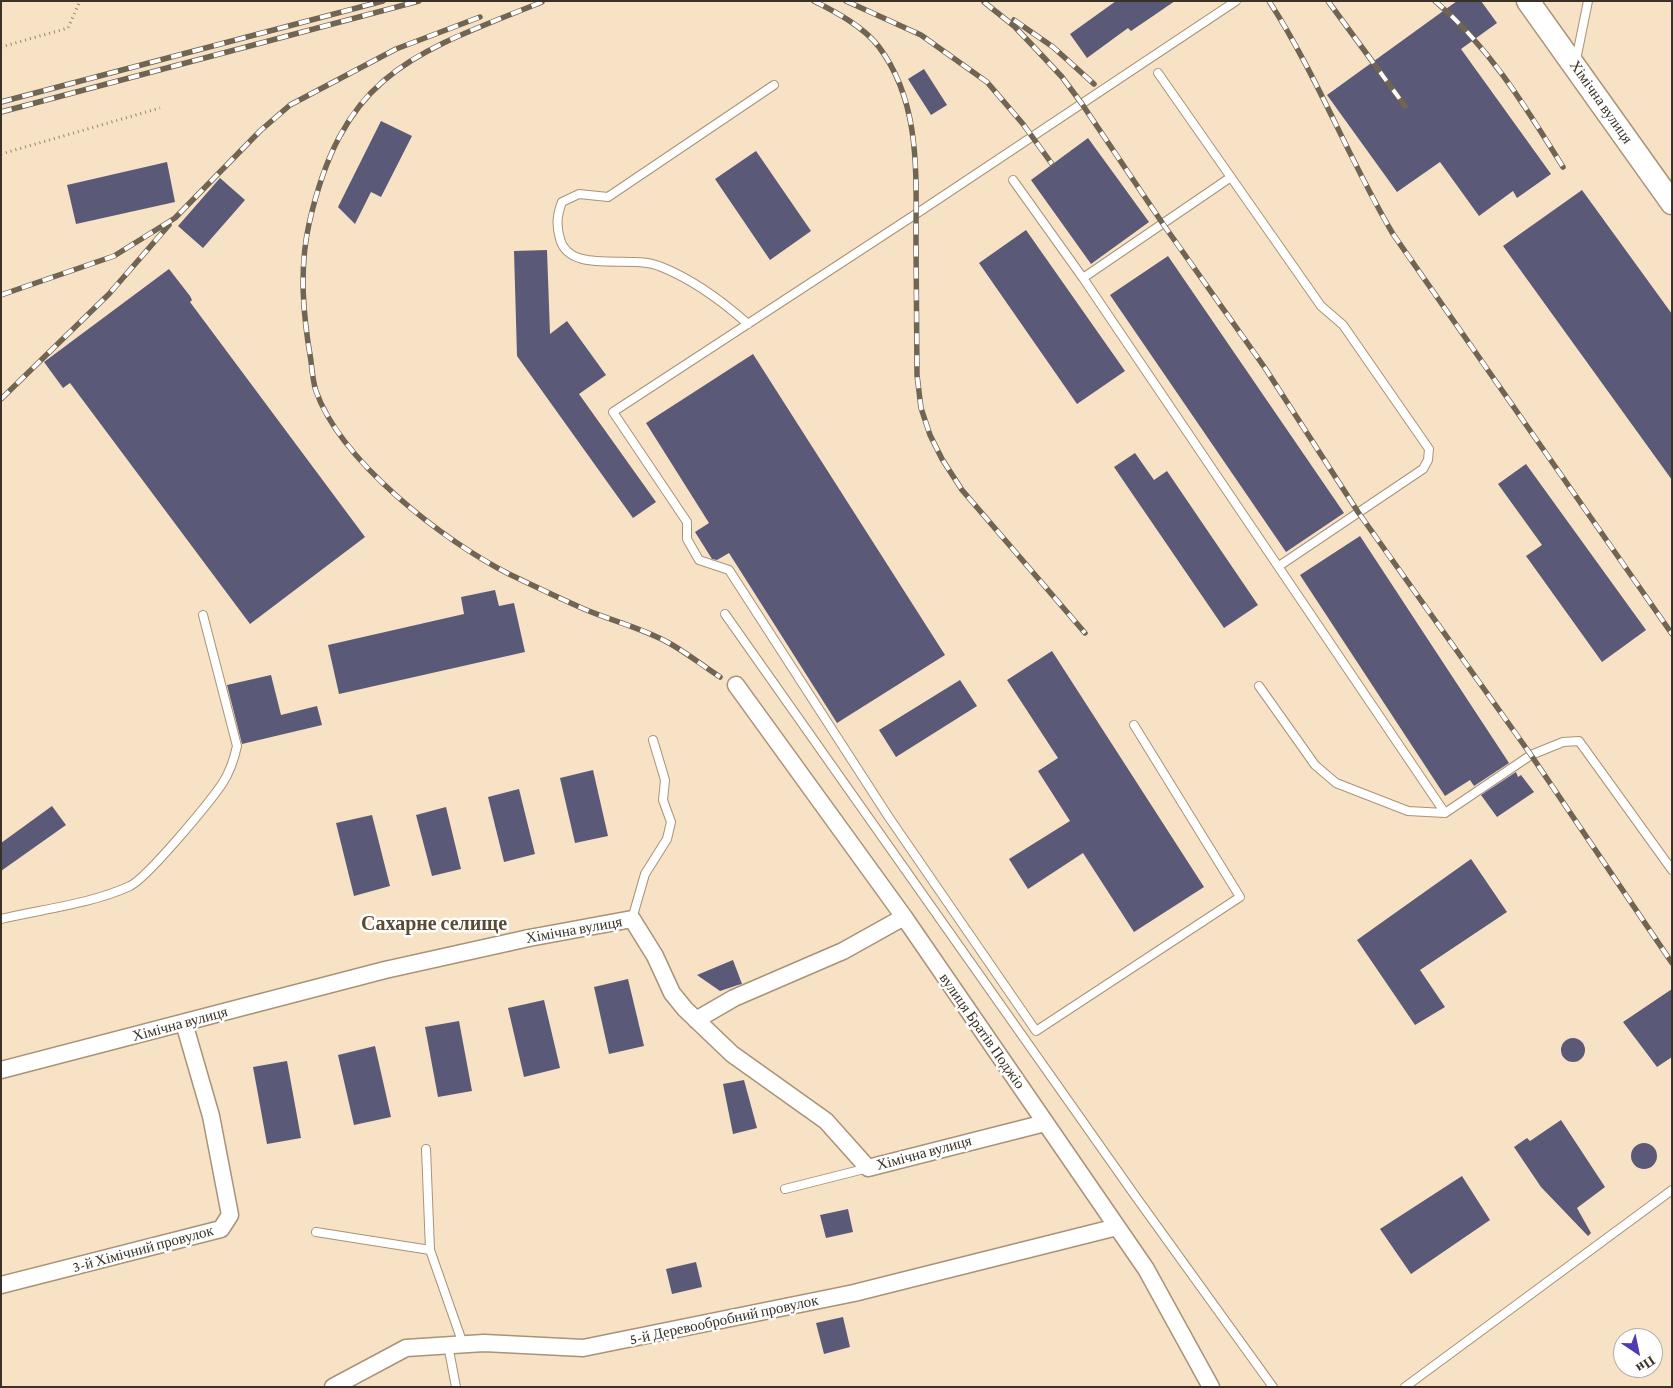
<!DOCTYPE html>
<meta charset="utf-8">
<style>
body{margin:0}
#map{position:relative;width:1673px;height:1388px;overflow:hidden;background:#f8e2c5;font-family:"Crimson Pro",serif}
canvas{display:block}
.frame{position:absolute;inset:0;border:2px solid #3a3226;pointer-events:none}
.north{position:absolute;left:1613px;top:1328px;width:50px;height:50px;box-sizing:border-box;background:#fff;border:1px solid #b0ada8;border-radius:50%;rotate:146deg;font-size:14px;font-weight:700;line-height:20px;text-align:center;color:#3a3226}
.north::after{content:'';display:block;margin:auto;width:18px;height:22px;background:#523ab2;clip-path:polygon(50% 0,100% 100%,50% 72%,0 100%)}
</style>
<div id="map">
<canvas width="1673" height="1388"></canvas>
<div class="frame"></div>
<div class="north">Пн</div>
</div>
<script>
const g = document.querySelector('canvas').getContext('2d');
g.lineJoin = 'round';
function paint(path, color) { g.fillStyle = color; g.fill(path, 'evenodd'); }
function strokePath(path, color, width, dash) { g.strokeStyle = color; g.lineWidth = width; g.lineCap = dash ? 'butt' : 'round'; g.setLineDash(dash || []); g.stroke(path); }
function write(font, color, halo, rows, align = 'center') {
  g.font = font + ' "Crimson Pro",serif'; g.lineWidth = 5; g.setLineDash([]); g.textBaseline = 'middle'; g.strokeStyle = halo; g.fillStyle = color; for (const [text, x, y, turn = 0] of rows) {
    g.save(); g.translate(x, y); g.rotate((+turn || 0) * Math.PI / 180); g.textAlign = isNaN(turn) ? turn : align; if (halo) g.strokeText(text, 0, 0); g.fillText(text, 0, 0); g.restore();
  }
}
paint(new Path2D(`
 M1116 1H1175L1131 31 1128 28 1087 58 1070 34Z
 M1457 1H1481L1497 23 1461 49 1551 174 1517 198 1513 191 1479 216 1440 162 1397 192 1327 95Z
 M924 69 947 105 931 115 908 79Z
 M381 121 412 136 381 197 371 192 355 224 338 207Z
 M1088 138 1149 222 1091 264 1031 180Z
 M756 151 811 231 770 260 715 179Z
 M167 162 175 202 76 224 67 185Z
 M220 178 245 200 203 248 178 226Z
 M1582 190 1672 314V480L1503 246Z
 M1026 230 1125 371 1077 404 979 263Z
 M547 250 550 334 567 321 606 375 579 394 656 502 633 518 517 356 514 251Z
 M1168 256 1344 513 1286 552 1110 295Z
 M169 269 190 296 192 300 190 302 365 537 250 624 70 383 63 388 44 362Z
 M753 354 945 655 837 723 729 553 717 560 712 559 695 532 709 523 646 423Z
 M1135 453 1154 480 1167 471 1258 605 1224 628 1114 467Z
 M1526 464 1646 630 1602 662 1526 556 1542 545 1498 484Z
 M1360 536 1509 763 1474 786 1470 780 1445 796 1300 575Z
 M495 590 499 606 514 603 525 652 339 694 328 645 464 614 461 597Z
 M1052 651 1204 887 1134 932 1083 853 1028 889 1009 859 1070 821 1038 771 1058 758 1007 680Z
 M271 675 281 715 317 706 322 725 242 744 227 685Z
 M960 680 977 706 896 757 879 730Z
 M593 770 608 836 575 843 560 778Z
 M1516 772 1518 777 1521 775 1534 792 1497 817 1481 795Z
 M519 789 535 854 504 862 488 797Z
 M52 806 66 825 1 871V843Z
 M446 807 461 869 432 876 416 815Z
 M372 815 390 886 354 896 336 823Z
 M1471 859 1507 912 1420 970 1445 1007 1415 1025 1357 940Z
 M733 960 742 984 738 985 720 991 697 975Z
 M628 979 644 1046 609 1054 594 987Z
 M1672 989V1057L1657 1067 1623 1022Z
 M544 1000 560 1068 524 1077 508 1008Z
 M459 1021 472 1091 438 1097 425 1027Z
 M1561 1050a12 12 0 1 1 24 0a12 12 0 1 1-24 0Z
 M375 1046 391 1117 354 1125 338 1055Z
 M287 1061 301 1138 267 1144 253 1067Z
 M744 1080 757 1128 733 1134 723 1084Z
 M1561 1120 1605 1187 1577 1208 1591 1233 1588 1236 1541 1187 1514 1147 1527 1138 1530 1141Z
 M1631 1156a13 13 0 1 1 26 0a13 13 0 1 1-26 0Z
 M1462 1176 1490 1220 1411 1274 1380 1229Z
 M848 1209 853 1232 826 1238 820 1215Z
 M696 1262 702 1287 672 1294 666 1269Z
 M843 1317 850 1347 824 1354 816 1323Z`), '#5a5978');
const lane = new Path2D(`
 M1576 60 1588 1
 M1158 73 1321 306 1343 325 1429 449 1428 460 1423 469 1279 566
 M1013 180 1083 278 1445 813
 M1083 278 1231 177
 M748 324C721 300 693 279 659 266 630 254 570 275 560 239 556 225 557 215 562 202L579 194 608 197 774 85
 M725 614 1136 1197 1273 1387
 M1259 686 1315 765 1336 783 1408 811 1445 813 1531 755 1563 742 1579 741 1672 870
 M1134 725 1240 897 1036 1031 888 816 729 570 699 560 687 539V522L613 412 916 214 1236 1
 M1 919C43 909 91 904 130 886 148 877 209 803 222 784 230 772 234 760 237 746L203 615
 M632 919 645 874 667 839 671 822 663 800 665 780 653 740
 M785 1189 868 1168
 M316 1232 430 1250 426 1149
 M430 1250 463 1344
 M448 1345 456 1387
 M1405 1387 1672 1190`);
const street = new Path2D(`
 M736 685 904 917 1146 1269 1211 1387
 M696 1020 734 998 843 951 904 917
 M1 1070 385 970 529 938 632 919 655 956 672 993 685 1009 732 1054 826 1121 868 1168 1045 1123
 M1 1285 221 1229 230 1215 211 1116 184 1023
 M333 1387 406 1348 484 1343 583 1348 854 1293 1117 1227`);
const secondary = new Path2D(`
 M1528 1 1672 203`);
strokePath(lane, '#a89378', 10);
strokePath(street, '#a89378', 19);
strokePath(secondary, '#a89378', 25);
strokePath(new Path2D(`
 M1 47 68 28 80 1
 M1 154 160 108`), '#928470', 3, [1, 4]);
strokePath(lane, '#fff', 8);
strokePath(street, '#fff', 16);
strokePath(secondary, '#fff', 22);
const rail = new Path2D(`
 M814 1C836 12 864 27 879 47 921 103 916 174 916 241 916 286 917 330 917 375L921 408 930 435 942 459 962 490 1085 633
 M846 1 921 35 987 82 1023 124 1052 164
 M1269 1C1317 75 1348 158 1393 234L1672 634
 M1328 1 1405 106
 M1435 1C1490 48 1525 106 1563 167
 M542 2C411 54 343 74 309 224 299 269 303 315 311 361 312 371 313 382 316 391 341 462 444 541 509 574 534 586 559 598 584 609 612 621 642 628 669 643 687 653 703 666 720 677
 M984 2 1014 26 1034 47 1062 77 1082 104 1163 224 1265 368 1358 512 1531 755 1672 963
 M1014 20 1053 47 1094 84
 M1 102 383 1
 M1 112 419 1
 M1 295 114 256 175 218 260 131 290 105 396 49 480 17
 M1 399 109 294 169 225`);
strokePath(rail, '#706453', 5.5);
strokePath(rail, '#fff', 4, [11]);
write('15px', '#3a3226', '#fff', [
 ["Хімічна вулиця",1601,102,55],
 ["Хімічна вулиця",574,930,-10],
 ["Хімічна вулиця",180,1024,-15],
 ["вулиця Братів Поджіо",982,1031,55],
 ["Хімічна вулиця",924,1153,-15],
 ["3-й Хімічний провулок",143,1249,-15],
 ["5-й Деревообробний провулок",724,1320,-12]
]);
write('bold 20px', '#5b4930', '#fff', [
 ["Сахарне селище",434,924]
]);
</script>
